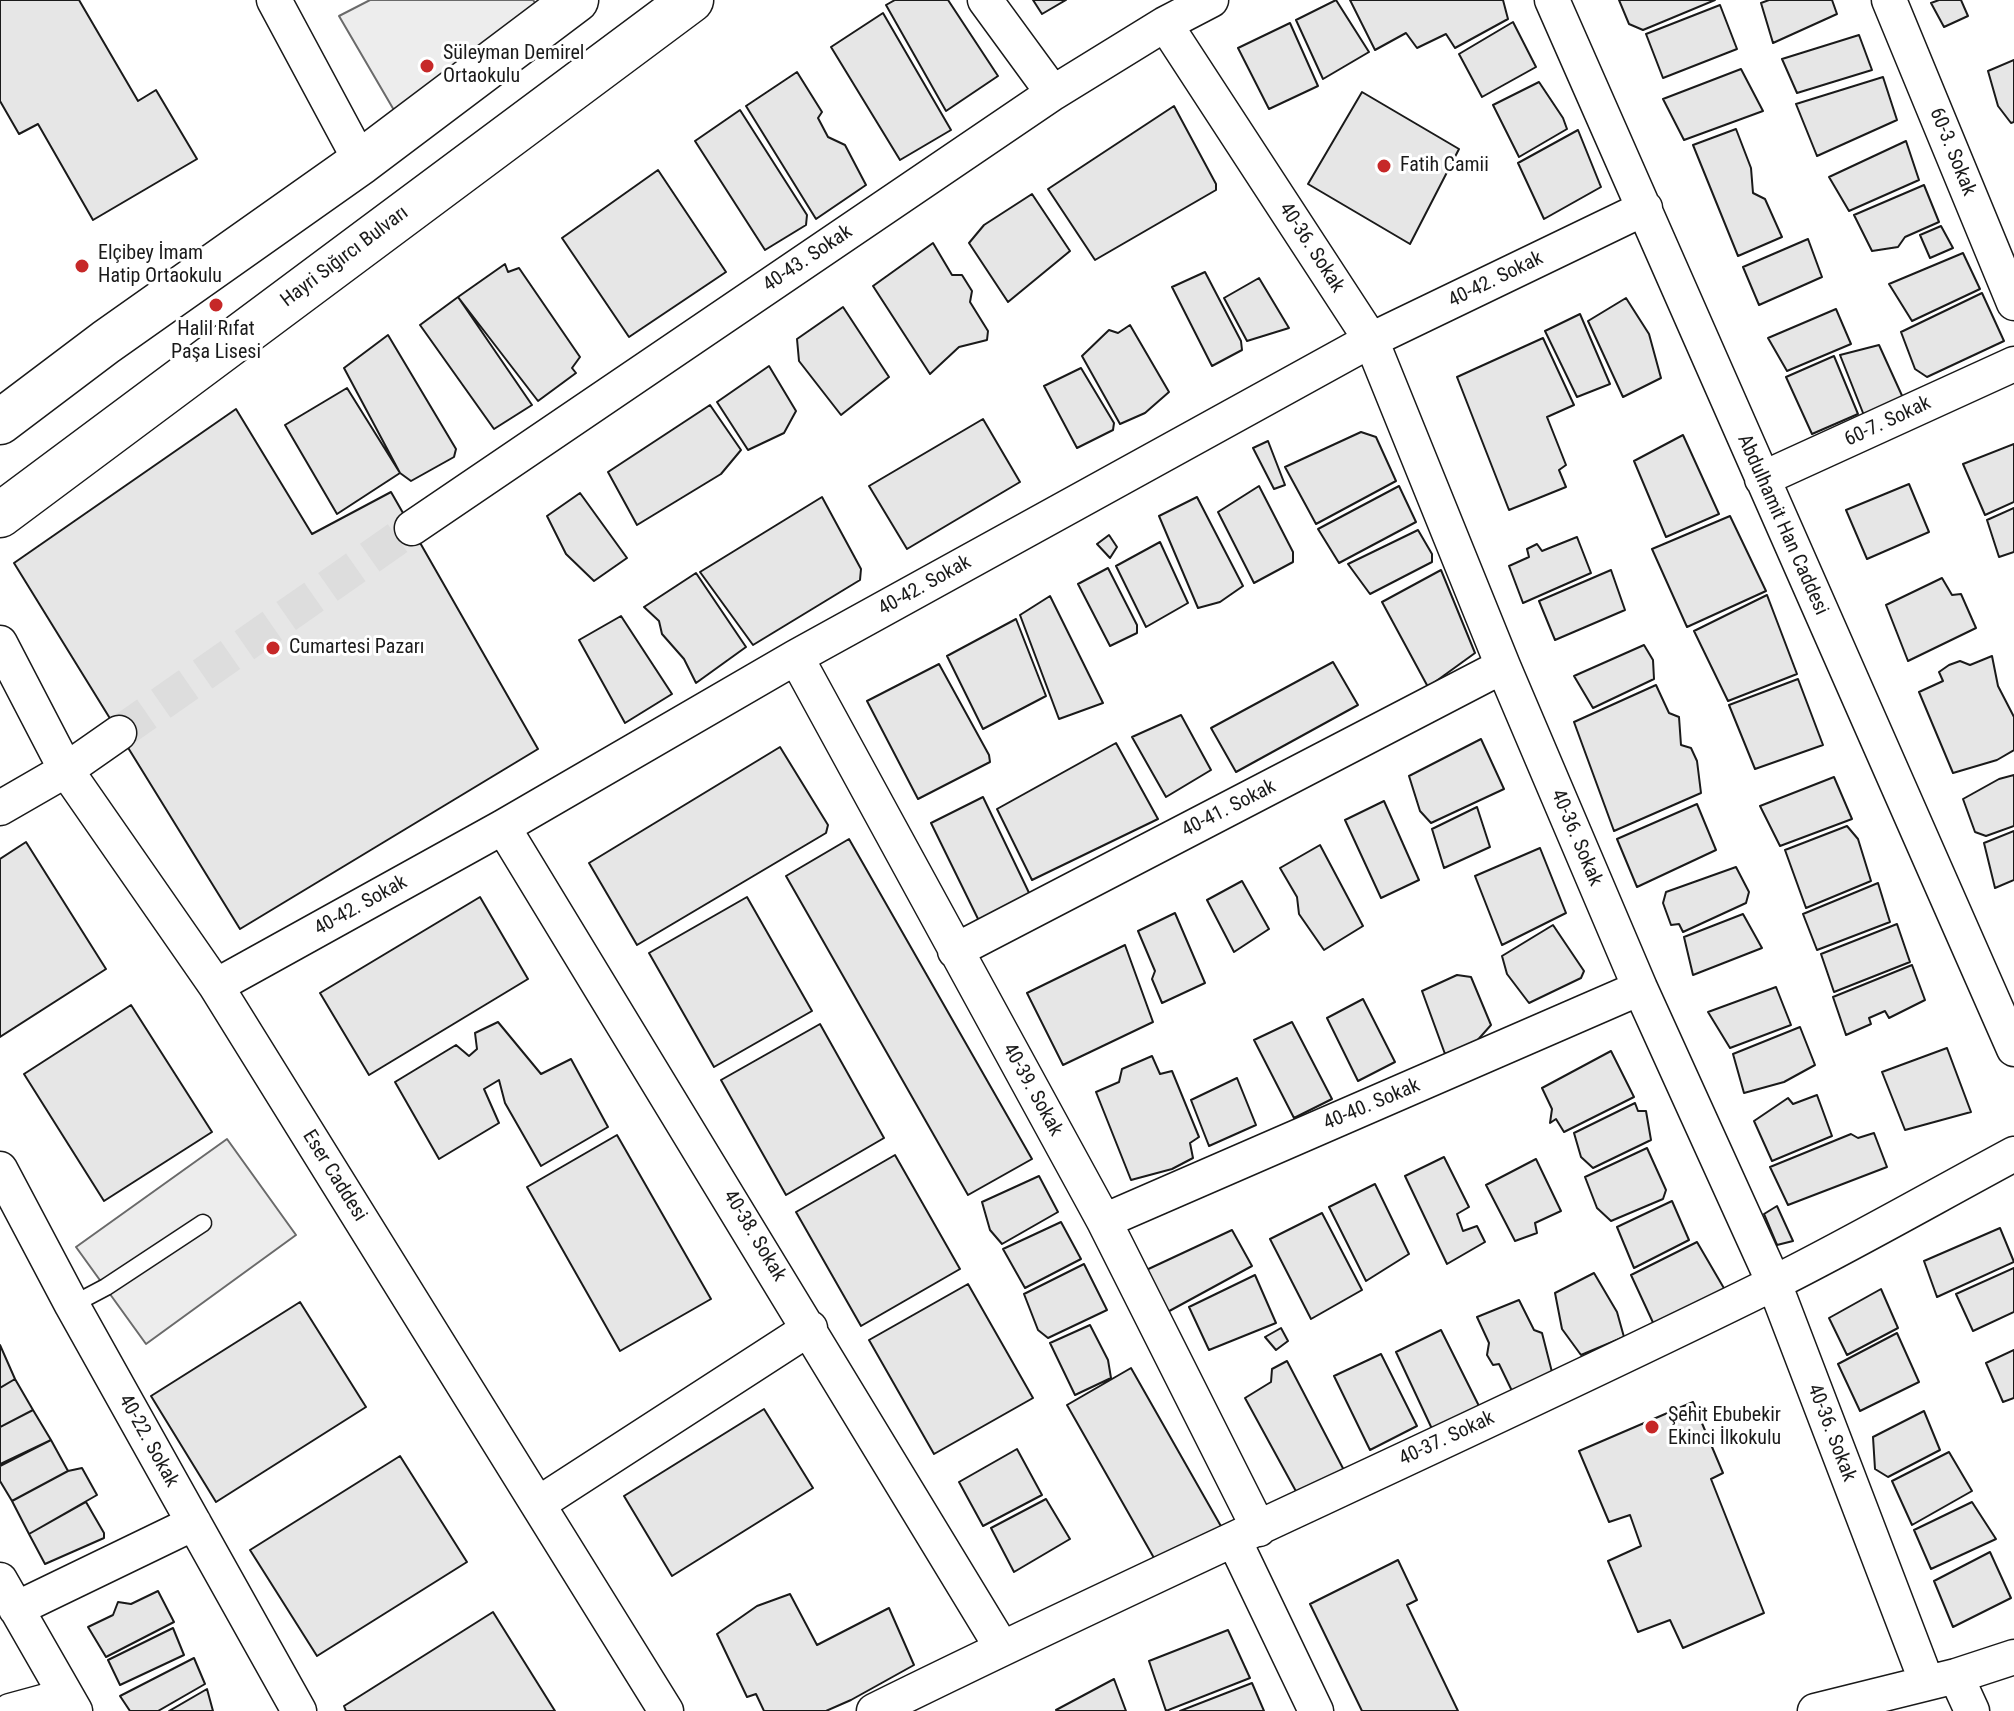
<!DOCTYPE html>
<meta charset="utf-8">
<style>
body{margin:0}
canvas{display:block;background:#fff}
</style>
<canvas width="2014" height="1711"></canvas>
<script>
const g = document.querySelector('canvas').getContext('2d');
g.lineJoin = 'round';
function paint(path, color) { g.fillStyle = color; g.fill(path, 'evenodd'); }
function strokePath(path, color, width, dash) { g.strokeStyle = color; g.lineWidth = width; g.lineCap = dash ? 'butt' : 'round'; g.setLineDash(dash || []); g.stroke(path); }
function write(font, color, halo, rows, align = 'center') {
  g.font = font + ' "Roboto Condensed",sans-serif'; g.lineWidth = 6; g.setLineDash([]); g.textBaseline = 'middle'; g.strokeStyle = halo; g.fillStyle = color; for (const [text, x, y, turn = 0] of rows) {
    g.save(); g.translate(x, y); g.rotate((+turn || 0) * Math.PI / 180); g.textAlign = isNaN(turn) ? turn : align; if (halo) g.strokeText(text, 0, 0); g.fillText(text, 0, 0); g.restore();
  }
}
const built = new Path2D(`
 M370 0H533L547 19 405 129 339 16Z
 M227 1139 296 1235 146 1344 76 1247Z`);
paint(built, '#ededed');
strokePath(built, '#6a6a6a', 2);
const building = new Path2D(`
 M0 0H79L138 101 156 90 197 159 93 220 38 124 19 134 0 101Z
 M895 0H948L998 76 946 111 886 5Z
 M1033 0H1066L1042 14Z
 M1336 0 1369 52 1323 79 1296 20Z
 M1350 0H1503L1508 19 1455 48 1446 34 1417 48 1406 33 1375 50Z
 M1619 0H1715L1643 30 1629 24Z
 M1769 0H1832L1837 14 1773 43 1761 3Z
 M1939 0H1961L1968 16 1944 27 1931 3Z
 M1720 5 1737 49 1663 78 1646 34Z
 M883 13 951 130 900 160 831 47Z
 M1513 22 1536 67 1482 97 1459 54Z
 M1290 23 1318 86 1269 109 1238 48Z
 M1859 35 1872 70 1797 93 1782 59Z
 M2014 60V122L2011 123 1998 106 1988 71Z
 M1741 69 1763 111 1684 140 1663 99Z
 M797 72 822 112 818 118 828 137 845 145 866 185 816 219 746 106Z
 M1883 77 1897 120 1817 156 1796 104Z
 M1539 82 1563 118 1567 129 1519 157 1493 105Z
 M1362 92 1459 149 1410 244 1308 184Z
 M1174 106 1216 184V190L1095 260 1048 189Z
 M740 110 807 215 806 225 765 250 695 141Z
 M1736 129 1751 168 1753 193 1765 199 1782 237 1738 256 1693 145Z
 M1578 130 1601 187 1544 219 1518 163Z
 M1906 141 1919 180 1849 211 1829 177Z
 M658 170 726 272 629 337 562 238Z
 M1924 185 1939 222 1905 237 1898 247 1872 251 1854 215Z
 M1032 194 1070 251 1008 302 969 243 984 225Z
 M1941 226 1953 248 1930 258 1920 235Z
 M1808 239 1822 277 1759 305 1743 267Z
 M933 243 952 275H962L972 291 970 302 988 331 987 340 959 347 930 374 873 286Z
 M1963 253 1980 289 1912 321 1889 284Z
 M505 264 508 272 519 268 580 357 572 368 576 373 538 401 458 297Z
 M1205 272 1241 341 1242 350 1212 366 1172 287Z
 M1259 278 1289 328 1247 341 1224 298Z
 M1982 293 2004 341 1927 377 1915 369 1901 332Z
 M458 297 532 405 494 429 420 325Z
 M1626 298 1649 334 1661 378 1623 397 1588 321Z
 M843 307 889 377 841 415 799 361 797 339Z
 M1836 309 1851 344 1787 371 1768 338Z
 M1580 314 1610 384 1577 397 1545 331Z
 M1130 325 1169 392 1145 413 1120 424 1082 356 1109 330 1118 333Z
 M388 335 456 449 454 457 411 481 400 473 344 368Z
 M1543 338 1574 405 1547 417 1566 465 1559 470 1566 487 1509 510 1457 377Z
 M1879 345 1909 411 1869 428 1840 355Z
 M1834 356 1858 414 1812 434 1786 377Z
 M769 366 796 411 784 433 748 450 717 402Z
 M1081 368 1114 423 1113 430 1077 448 1044 386Z
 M347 388 400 473 337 514 285 425Z
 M710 405 741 450 721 474 637 525 608 472Z
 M236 409 312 534 391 492 538 749 240 929 14 563Z
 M983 419 1020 482 907 549 869 486Z
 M1361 432 1376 437 1396 481 1316 524 1285 467Z
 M1683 435 1719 514 1666 537 1634 461Z
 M1268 441 1285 485 1274 489 1253 448Z
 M2014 444V502L1985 515 1963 464Z
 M1909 484 1929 532 1867 559 1846 510Z
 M1259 486 1293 552V562L1254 583 1218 512Z
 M1399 486 1416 522 1339 563 1318 529Z
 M580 493 627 558 594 581 566 554 547 516Z
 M822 497 861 569 860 580 753 645 700 572Z
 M1197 497 1243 586 1220 602 1198 608 1159 516Z
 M2014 508V552L1999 557 1987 520Z
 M1730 516 1766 591 1687 627 1652 549Z
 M1418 530 1432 554V562L1370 594 1348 564Z
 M1109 535 1117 547 1110 558 1097 544Z
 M1577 537 1591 573 1523 603 1509 566 1529 557 1527 549 1537 544 1542 551Z
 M1160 542 1188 603 1146 627 1116 566Z
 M1108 568 1137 625V633L1110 646 1078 584Z
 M1441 570 1475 653 1428 687 1382 602Z
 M1611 570 1625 610 1555 640 1539 601Z
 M696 573 746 647 696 683 684 659 662 634 659 621 644 607Z
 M1942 578 1952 595 1961 594 1976 628 1908 661 1886 605Z
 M1767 595 1797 674 1728 701 1694 631Z
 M1050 596 1103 703 1059 719 1020 615Z
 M621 616 672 694 625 723 579 640Z
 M1016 619 1046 696 983 729 947 656Z
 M1644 645 1653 660 1654 679 1593 708 1574 676Z
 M1992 656 1998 686 2014 717V750L1997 760 1953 773 1919 692 1943 681 1939 672 1949 665 1960 661 1970 665Z
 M1333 662 1358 705 1236 772 1211 728Z
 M939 664 989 755 990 762 918 799 867 701Z
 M1798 679 1823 745 1755 769 1729 705Z
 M1656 685 1669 713 1679 717 1681 745 1691 748 1697 761 1701 793 1614 831 1574 722Z
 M1181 715 1211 770 1166 797 1132 737Z
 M1481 739 1504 789 1431 823 1420 811 1409 776Z
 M1116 743 1158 819 1032 880 997 809Z
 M780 747 828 825 826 833 637 945 589 863Z
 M2014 775V826L1986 836 1975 832 1963 799 1999 779Z
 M1834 777 1852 819 1780 846 1760 806Z
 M983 797 1032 899 981 925 931 823Z
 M1384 801 1419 880 1381 898 1345 820Z
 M1697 804 1716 850 1637 887 1617 839Z
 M1477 807 1490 847 1444 868 1432 829Z
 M1847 826 1858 839 1871 881 1806 908 1785 850Z
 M2014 831V880L1995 888 1984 843Z
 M849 839 1032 1159 968 1195 786 876Z
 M26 842 106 969 0 1037V859Z
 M1320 845 1363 926 1324 950 1299 914 1297 897 1280 868Z
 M1540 848 1566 913 1502 945 1475 876Z
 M1736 867 1749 892 1746 903 1683 932 1679 924 1671 925 1663 903 1666 892Z
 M1242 881 1269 929 1234 952 1207 900Z
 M1878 883 1890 922 1817 950 1803 914Z
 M480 897 528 979 369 1075 320 993Z
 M747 897 812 1011 714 1067 649 953Z
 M1175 913 1205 983 1162 1003 1152 979 1155 971 1138 931Z
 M1743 914 1762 948 1693 975 1684 937Z
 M1897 924 1910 962 1834 992 1821 954Z
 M1553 925 1584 971 1581 978 1529 1003 1507 974 1502 956Z
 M1125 945 1153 1022 1063 1065 1027 993Z
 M1912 965 1925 1000 1889 1018 1885 1011 1869 1018 1871 1024 1846 1035 1833 997Z
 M1457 975 1471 977 1491 1025 1475 1043 1445 1054 1422 991Z
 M1776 987 1791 1025 1730 1048 1708 1012Z
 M1363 999 1395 1062 1358 1081 1327 1018Z
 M131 1005 212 1132 104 1201 24 1074Z
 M498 1022 541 1074 571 1059 608 1127 541 1166 505 1103 499 1080 484 1089 499 1123 439 1159 395 1082 456 1045 469 1056 477 1049 475 1033Z
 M1292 1022 1332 1099 1294 1118 1254 1040Z
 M820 1024 884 1138 786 1195 721 1080Z
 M1800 1027 1815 1065 1784 1082 1744 1093 1733 1054Z
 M1947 1048 1971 1112 1905 1130 1882 1072Z
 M1611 1051 1634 1097 1564 1132 1556 1119 1550 1123 1552 1109 1542 1088Z
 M1152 1056 1160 1074 1172 1071 1199 1137 1190 1143 1193 1158 1172 1169 1131 1180 1096 1092 1119 1082 1122 1069Z
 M1237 1078 1256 1125 1209 1146 1191 1100Z
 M1817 1095 1832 1136 1772 1161 1754 1121 1788 1098 1793 1104Z
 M1635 1103 1638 1111H1646L1651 1140 1593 1168 1581 1157 1574 1133Z
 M1874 1133 1887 1167 1788 1205 1770 1167 1851 1134 1858 1138Z
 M617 1135 711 1299 620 1351 527 1187Z
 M1647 1148 1666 1190 1663 1199 1611 1221 1597 1208 1585 1177Z
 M895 1155 960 1269 861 1326 796 1212Z
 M1444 1157 1469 1207 1457 1214 1463 1231 1477 1226 1485 1242 1447 1264 1405 1176Z
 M1536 1159 1561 1211 1535 1223 1537 1233 1515 1241 1486 1185Z
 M1039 1176 1058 1212 1002 1244 990 1230 982 1202Z
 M1375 1184 1409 1254 1366 1281 1329 1207Z
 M1672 1201 1689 1240 1634 1268 1617 1227Z
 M1777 1206 1793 1241 1777 1245 1764 1214Z
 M1322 1213 1362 1290 1311 1319 1270 1239Z
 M1061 1222 1081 1259 1025 1288 1003 1249Z
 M2000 1228 2014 1262 1937 1297 1924 1261Z
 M1232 1230 1252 1266 1162 1315 1142 1272Z
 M1697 1242 1725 1290 1656 1329 1631 1275Z
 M1084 1264 1107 1310 1048 1338 1038 1330 1024 1294Z
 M2014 1268V1312L1973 1331 1956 1294Z
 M1594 1273 1617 1312 1624 1337 1581 1355 1562 1329 1555 1293Z
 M1255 1275 1276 1323 1209 1350 1189 1307Z
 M968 1284 1033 1398 934 1454 869 1340Z
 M1881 1289 1898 1328 1847 1355 1829 1318Z
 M1519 1300 1534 1330 1542 1333 1553 1376 1513 1393 1499 1364 1493 1365 1487 1355 1489 1343 1477 1317Z
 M300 1302 366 1407 216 1502 151 1396Z
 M1090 1325 1108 1360 1111 1378 1075 1395 1050 1343Z
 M1281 1328 1288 1341 1276 1350 1265 1337Z
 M1441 1330 1480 1408 1433 1431 1396 1352Z
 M1897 1333 1919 1382 1860 1411 1838 1364Z
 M0 1345 15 1379 0 1388Z
 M2014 1350V1398L2003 1402 1986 1363Z
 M1381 1354 1417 1426 1370 1450 1334 1376Z
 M1287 1361 1347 1476 1298 1495 1245 1398 1271 1382 1272 1369Z
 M1131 1368 1222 1528 1158 1565 1067 1405Z
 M15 1379 33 1410 0 1427V1388Z
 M1693 1402 1723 1473 1711 1479 1764 1613 1683 1648 1670 1620 1638 1632 1608 1561 1641 1546 1630 1515 1609 1522 1579 1451Z
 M764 1409 813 1488 672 1576 624 1496Z
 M33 1410 51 1440 0 1464V1427Z
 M1924 1411 1940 1450 1888 1477 1875 1469 1873 1437Z
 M51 1440 68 1471 12 1501 0 1481V1466Z
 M1017 1449 1042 1495 983 1526 959 1482Z
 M1949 1452 1972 1491 1912 1525 1892 1481Z
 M400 1456 467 1562 317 1656 250 1550Z
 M82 1468 97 1495 29 1534 12 1501 68 1471Z
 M1046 1499 1070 1539 1014 1572 991 1528Z
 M86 1502 104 1533V1538L45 1564 29 1534Z
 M1972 1502 1996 1539 1931 1569 1914 1530Z
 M1990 1552 2011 1598 1953 1627 1934 1581Z
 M1398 1560 1417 1600 1407 1605 1458 1711H1362L1310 1604Z
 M158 1591 174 1622 106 1657 88 1627 113 1615 118 1602 131 1604Z
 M790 1594 817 1645 889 1608 914 1665 851 1700 826 1711H764L756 1694 747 1697 717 1634 757 1606Z
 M493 1612 555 1711H346L344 1706Z
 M173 1628 184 1655 120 1685 108 1660Z
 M1228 1630 1250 1678 1166 1711 1149 1661Z
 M194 1658 205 1684 158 1711H130L120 1696Z
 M1114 1679 1126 1711H1057L1056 1710Z
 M1252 1683 1264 1711H1180Z
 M207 1689 213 1711H169Z`);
paint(building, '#e6e6e6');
strokePath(building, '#1a1a1a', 2);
strokePath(new Path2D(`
 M119 733 412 528`), '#ddd', 34, [34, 17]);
const lane = new Path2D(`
 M72 1305 106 1287 203 1223`);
const street = new Path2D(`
 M274 0 361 162
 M985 0 1053 93
 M1552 0 2014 1049
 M1889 0 2014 303
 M1165 24 1371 340 1503 666 1640 988 1774 1283 1927 1683
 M1762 479 2014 364
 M412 528 1053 93 1165 24 1211 0
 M0 643 66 770 216 986 666 1711
 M796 657 1104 1221 1259 1529
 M0 808 66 770 119 733
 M503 827 1002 1648
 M955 951 1503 666
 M216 986 503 827 796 657 1371 340 1645 208
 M0 1169 72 1305 299 1711
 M1104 1221 1640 988
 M538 1504 810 1328
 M1234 1540 1316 1711
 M0 1580 75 1711
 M16 1609 194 1523
 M1956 1676 1972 1711
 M10 1711 65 1696
 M874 1711C1171 1564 1475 1431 1772 1284 1854 1243 1934 1197 2014 1154
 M1815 1711 1956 1676 2014 1657`);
const secondary = new Path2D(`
 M0 422 106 342 361 162 576 0
 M0 515 691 0`);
strokePath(lane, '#1a1a1a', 19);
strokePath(street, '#1a1a1a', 37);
strokePath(secondary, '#1a1a1a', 47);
strokePath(lane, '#fff', 16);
strokePath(street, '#fff', 34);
strokePath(secondary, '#fff', 44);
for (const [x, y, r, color] of [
 [427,66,8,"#c62828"],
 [1384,166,8,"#c62828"],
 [82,266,8,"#c62828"],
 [216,305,8,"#c62828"],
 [273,648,8,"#c62828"],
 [1652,1427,8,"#c62828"]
]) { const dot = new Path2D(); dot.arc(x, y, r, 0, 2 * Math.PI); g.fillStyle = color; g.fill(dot); strokePath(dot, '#fff', 3); }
write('20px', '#1a1a1a', '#fff', [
 ["Süleyman Demirel",443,54],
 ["Ortaokulu",443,77],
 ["Fatih Camii",1400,166],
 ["Elçibey İmam",98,254],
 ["Hatip Ortaokulu",98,277],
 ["Halil Rıfat",216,330,"center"],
 ["Paşa Lisesi",216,353,"center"],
 ["Cumartesi Pazarı",289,648],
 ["Şehit Ebubekir",1668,1416],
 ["Ekinci İlkokulu",1668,1439]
], 'left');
write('20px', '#1a1a1a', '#fff', [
 ["60-3. Sokak",1952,152,68],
 ["40-36. Sokak",1311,248,57],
 ["Hayri Sığırcı Bulvarı",345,257,-37],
 ["40-43. Sokak",808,259,-34],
 ["40-42. Sokak",1496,280,-26],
 ["60-7. Sokak",1888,422,-25],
 ["Abdulhamit Han Caddesi",1782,525,66],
 ["40-42. Sokak",925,586,-29],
 ["40-41. Sokak",1229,809,-27],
 ["40-36. Sokak",1576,838,67],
 ["40-42. Sokak",361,906,-29],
 ["40-39. Sokak",1032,1090,61],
 ["40-40. Sokak",1372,1105,-23],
 ["Eser Caddesi",334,1176,58],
 ["40-38. Sokak",754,1236,59],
 ["40-36. Sokak",1831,1433,69],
 ["40-37. Sokak",1447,1439,-25],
 ["40-22. Sokak",148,1441,61]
]);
</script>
